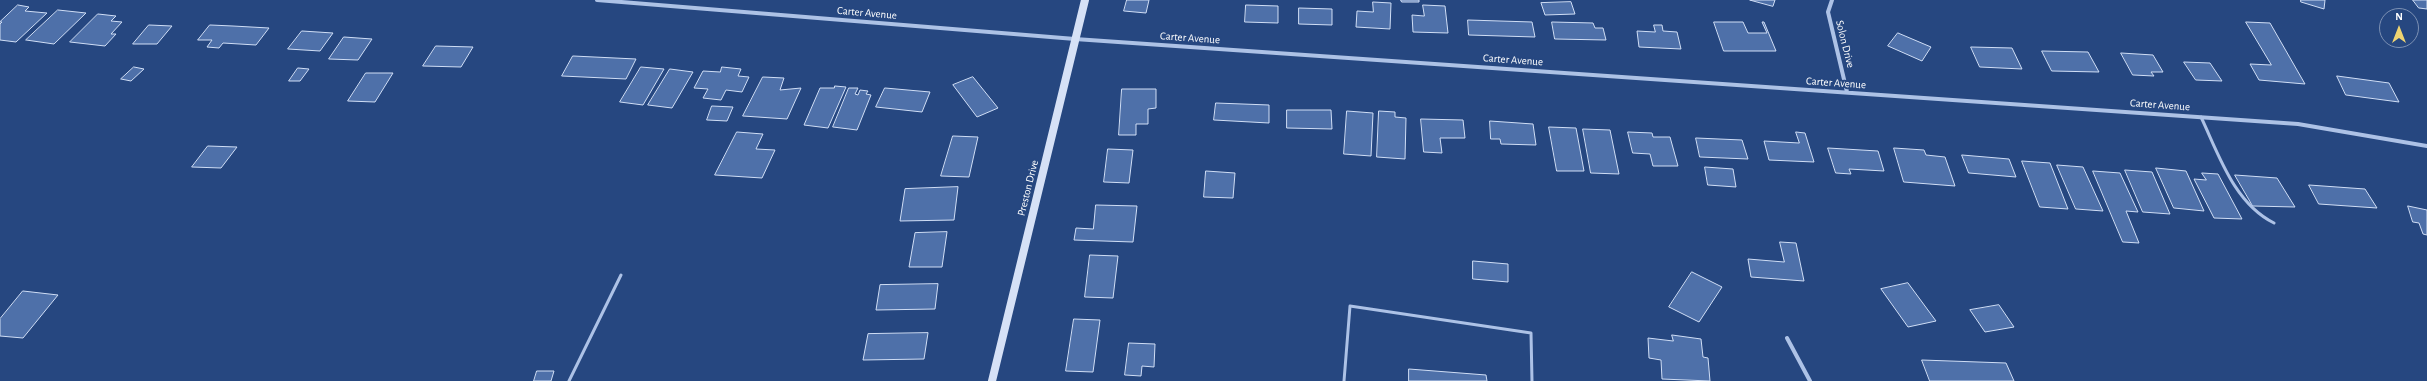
<!DOCTYPE html>
<style>
body{margin:0}
#map{position:relative;width:2427px;height:381px;overflow:hidden;background:#264780;font-family:"Alegreya Sans",sans-serif}
canvas{display:block}
.north{position:absolute;left:2379px;top:8px;width:40px;height:40px;box-sizing:border-box;background:#264780;border:1px solid #7d91b3;border-radius:50%;rotate:0deg;font-size:11px;font-weight:700;line-height:16px;text-align:center;color:#fff}
.north::after{content:'';display:block;margin:auto;width:14px;height:18px;background:#efd471;clip-path:polygon(50% 0,100% 100%,50% 72%,0 100%)}
</style>
<div id="map">
<canvas width="2427" height="381"></canvas>
<div class="north">N</div>
</div>
<script>
const g = document.querySelector('canvas').getContext('2d');
g.lineJoin = 'round';
function paint(path, color) { g.fillStyle = color; g.fill(path, 'evenodd'); }
function strokePath(path, color, width, dash) { g.strokeStyle = color; g.lineWidth = width; g.lineCap = dash ? 'butt' : 'round'; g.setLineDash(dash || []); g.stroke(path); }
function write(font, color, halo, rows, align = 'center') {
  g.font = font + ' "Alegreya Sans",sans-serif'; g.lineWidth = 4; g.setLineDash([]); g.textBaseline = 'middle'; g.strokeStyle = halo; g.fillStyle = color; for (const [text, x, y, turn = 0] of rows) {
    g.save(); g.translate(x, y); g.rotate((+turn || 0) * Math.PI / 180); g.textAlign = isNaN(turn) ? turn : align; if (halo) g.strokeText(text, 0, 0); g.fillText(text, 0, 0); g.restore();
  }
}
const building = new Path2D(`
 M1127 0H1149L1146 13 1124 11Z
 M1401 0H1419V2H1402Z
 M1750 0H1775L1773 6Z
 M2301 0H2325L2324 9 2301 2Z
 M2413 0H2427V9L2419 8Z
 M1373 2 1391 3 1390 29 1356 27 1357 11 1373 12Z
 M1571 2 1575 14 1545 15 1541 3Z
 M18 5 29 7 25 11 47 13 16 42 0 40V24L2 22H0Z
 M1246 5 1278 6V23L1245 22Z
 M1423 5 1445 6 1448 33 1413 32 1412 15 1424 16Z
 M1299 8 1332 9V25L1299 24Z
 M58 10 86 13 54 44 26 40Z
 M98 14 116 16 111 21 122 22 111 34H116L105 46 70 42Z
 M1468 20 1532 22 1535 37 1469 35Z
 M1552 22 1593 23 1595 28H1603L1606 40 1555 39Z
 M1714 22H1743L1748 33H1767L1762 22H1764L1776 51H1724Z
 M2246 22 2270 23 2305 84 2259 80 2250 64 2271 65Z
 M149 25 172 26 157 44H133Z
 M210 25 233 26 269 28 256 45 223 43 219 48 207 47 212 40H198Z
 M1654 25H1662L1663 31 1677 32 1681 49 1639 47 1637 31 1655 32Z
 M302 31 333 33 320 51 288 49Z
 M1898 33 1931 47 1922 61 1888 46Z
 M344 37 372 39 358 60 329 59Z
 M436 46 473 47 461 67 423 66Z
 M1971 47 2012 48 2022 69 1980 67Z
 M2042 51 2088 52 2099 72 2052 71Z
 M2121 53 2153 55 2163 72H2151L2154 76 2133 75Z
 M573 56 636 59 626 79 562 76Z
 M2184 62 2210 63 2222 81 2196 80Z
 M134 67 144 69 131 81 121 79Z
 M641 67 664 69 643 105 620 102Z
 M722 67 741 69 738 76 749 77 742 92 726 90 721 100 703 98 708 89 694 88 703 71 720 72Z
 M298 68 309 69 300 81H289Z
 M670 69 693 72 672 108 648 105Z
 M366 73H393L375 102 348 101Z
 M2337 76 2389 83 2399 102 2346 95Z
 M763 77 784 78 780 90 801 88 787 119 743 116Z
 M973 77 998 108 977 117 953 85Z
 M835 86 846 87 828 128 804 125 820 88H834Z
 M849 88H858L855 94 858 95 860 90 868 91 866 94 871 95 857 130 833 127Z
 M885 88 930 92 922 112 876 107Z
 M1122 89H1156V108L1148 109V124H1136V135H1119Z
 M1216 103 1269 105V123L1214 120Z
 M712 106 733 107 727 121 707 120Z
 M1287 110H1331L1332 129 1287 128Z
 M1347 111 1373 113 1371 156 1344 154Z
 M1379 111 1395 112V117L1406 118 1405 159 1377 157Z
 M1421 119 1463 120 1465 138H1440L1442 153 1424 152Z
 M1490 121 1533 124 1536 145 1501 144 1500 139H1491Z
 M1549 127 1576 128 1584 171H1557Z
 M1583 129 1610 130 1619 174 1591 173Z
 M737 132 763 134 756 149 775 150 762 178 715 175Z
 M1628 132 1652 133 1653 137H1670L1678 166H1653L1650 154 1633 153Z
 M1796 132 1805 133 1814 162 1769 160 1764 141 1799 143Z
 M953 136 978 137 969 177 941 176Z
 M1696 138 1742 140 1748 159 1700 157Z
 M208 146 237 147 221 168 192 167Z
 M1828 148 1878 151 1884 171 1849 169 1851 174 1836 173Z
 M1894 148 1924 150 1926 155 1945 157 1955 186 1904 182Z
 M1108 149 1133 150 1129 183 1104 182Z
 M1962 155 2009 159 2016 177 1969 173Z
 M2022 161 2050 163 2068 209 2040 207Z
 M2057 165 2083 167 2103 211 2076 209Z
 M1705 167 1733 169 1736 187 1708 185Z
 M2156 168 2186 171 2204 211 2174 208Z
 M2125 170 2152 172 2170 214 2143 212Z
 M1206 171 1235 173 1233 198 1204 197Z
 M2093 171 2120 173 2138 212 2126 211 2139 243 2123 242Z
 M2202 173 2218 174 2242 219 2214 218 2194 179 2206 180Z
 M2235 175 2277 178 2295 207 2253 206Z
 M2309 185 2365 189 2377 208 2319 204Z
 M958 187 954 220 900 221 905 189Z
 M1096 205 1137 206 1133 242 1074 240 1076 228 1093 229Z
 M2408 206 2427 210V235L2423 234 2419 223 2413 222Z
 M947 232 942 267H909L915 233Z
 M1780 242 1796 243 1804 281 1751 277 1748 259 1784 262Z
 M1090 255 1118 256 1113 298 1085 297Z
 M1473 261 1508 264V282L1473 279Z
 M1692 272 1722 287 1699 322 1669 307Z
 M1908 283 1936 321 1908 327 1881 289Z
 M938 284 935 309 876 310 880 285Z
 M23 291 58 295 23 338 0 336V319Z
 M1999 305 2014 327 1985 332 1970 310Z
 M1074 319 1100 320 1093 372 1066 371Z
 M928 333 924 359 863 360 868 334Z
 M1672 335 1701 339 1703 357 1708 358 1710 381 1662 379 1661 360 1649 358 1648 338 1673 341Z
 M1129 343 1155 344 1154 367 1142 366 1141 376 1125 375Z
 M1922 360 2006 363 2014 381H1930Z
 M1409 369 1486 375 1487 381H1409Z
 M537 371H554L551 381H534Z`);
paint(building, '#4e70a9');
strokePath(building, '#d0def5', 1);
strokePath(new Path2D(`
 M2201 117C2219 155 2234 203 2274 223
 M569 381 621 275
 M1344 381 1350 306 1531 333 1532 381`), '#adc2e6', 3);
strokePath(new Path2D(`
 M597 0 1075 39 2298 124 2427 146
 M1832 0 1828 12 1847 92
 M1787 338 1810 381`), '#adc2e6', 4);
strokePath(new Path2D(`
 M992 381 1085 0`), '#d6e1f6', 8);
write('11px', '#fff', '#264780', [
 ["Carter Avenue",867,13,5],
 ["Carter Avenue",1190,38,4],
 ["Solon Drive",1845,44,76],
 ["Carter Avenue",1513,60,4],
 ["Carter Avenue",1836,83,4],
 ["Carter Avenue",2160,105,4],
 ["Preston Drive",1028,188,-76]
]);
</script>
